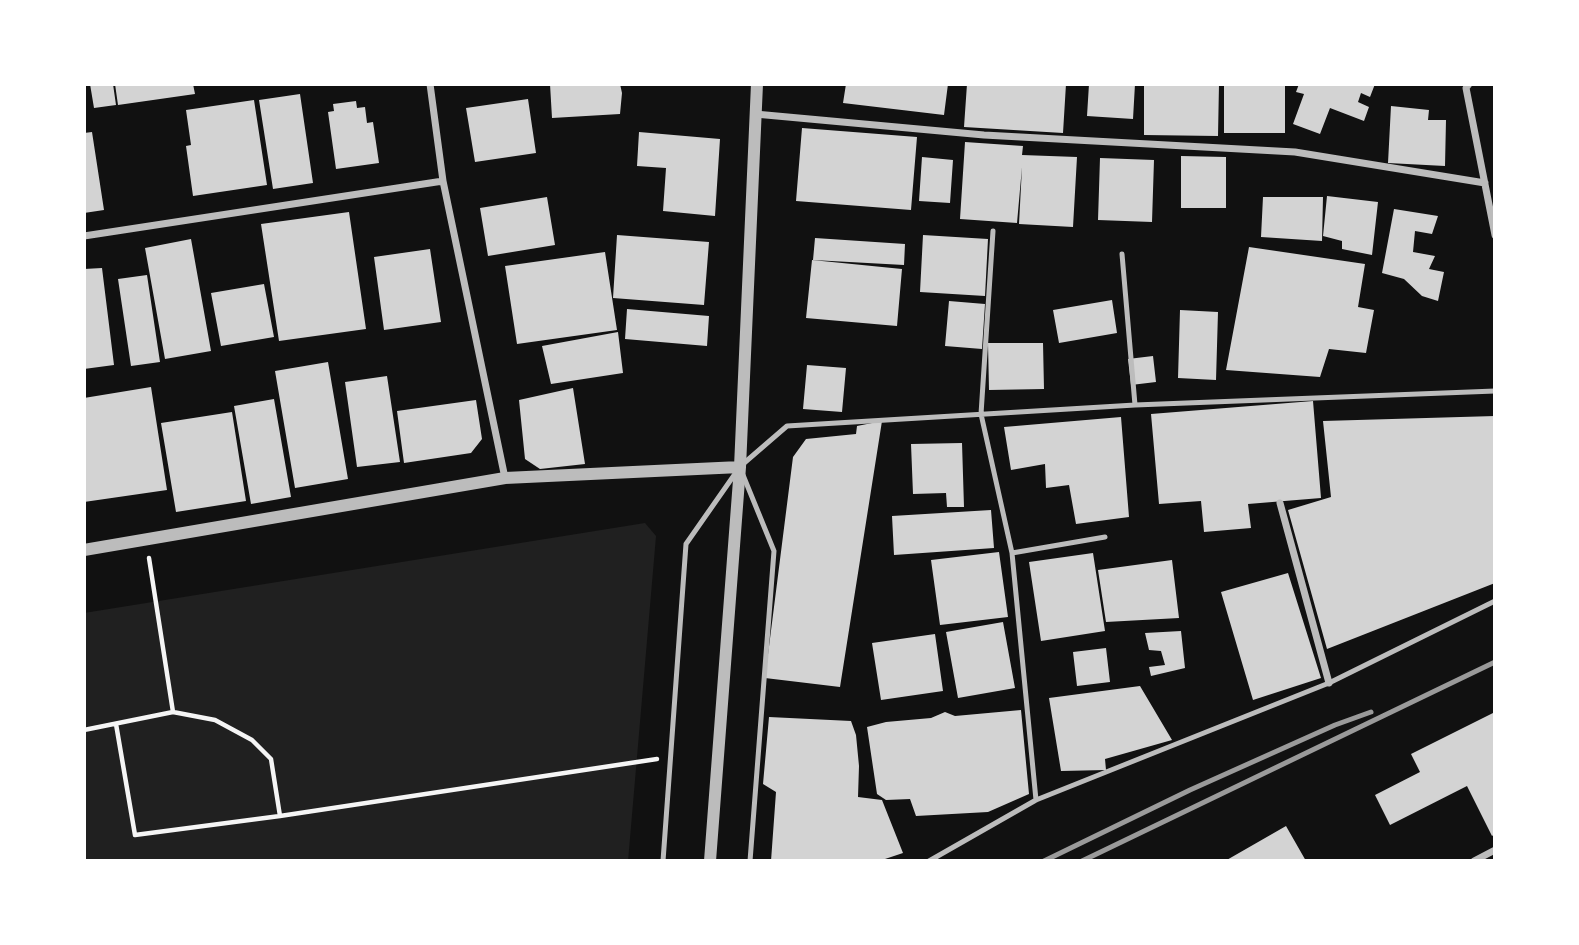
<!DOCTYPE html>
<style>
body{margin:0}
#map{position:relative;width:1579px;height:945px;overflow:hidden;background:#111;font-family:"Source Sans 3",sans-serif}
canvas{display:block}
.frame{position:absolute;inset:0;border:86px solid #fff;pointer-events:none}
</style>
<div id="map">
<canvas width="1579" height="945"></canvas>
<div class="frame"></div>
</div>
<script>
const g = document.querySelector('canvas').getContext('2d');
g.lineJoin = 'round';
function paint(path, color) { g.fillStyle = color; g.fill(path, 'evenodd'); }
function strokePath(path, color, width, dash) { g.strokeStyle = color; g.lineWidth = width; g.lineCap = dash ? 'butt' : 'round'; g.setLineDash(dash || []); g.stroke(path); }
paint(new Path2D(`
 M645 523 656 536 628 861H84V613Z`), '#202020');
paint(new Path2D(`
 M90 84H113L116 105 94 108Z
 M115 84H193L195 94 118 105Z
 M550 84H620L622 93 620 114 552 118Z
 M846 84H948L944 115 843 103Z
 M967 84H1066L1063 133 964 127Z
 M1089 84H1135L1133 119 1087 116Z
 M1144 84H1219L1218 136 1144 135Z
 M1224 84H1285V133H1224Z
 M1299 84 1309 85 1375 84 1370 97 1361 93 1358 102 1369 107 1364 121 1330 108 1320 134 1293 124 1304 94 1296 92Z
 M300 94 313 183 273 189 259 100Z
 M528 99 536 153 475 162 466 108Z
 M254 100 267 185 193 196 186 146 191 145 186 110Z
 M356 101 357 108 365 107 367 123 373 122 379 163 336 169 328 112 334 111 333 104Z
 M1391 106 1429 110 1428 120H1446L1445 166 1388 163Z
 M802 128 917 137 911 210 796 201Z
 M92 132 104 210 84 213V133Z
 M639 132 720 139 715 216 663 211 666 168 637 166Z
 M965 142 1023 146 1022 155 1077 157 1073 227 1019 224 1022 167 1017 223 960 219Z
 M1181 156 1226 157V208H1181Z
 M922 157 953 160 950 203 919 201Z
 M1100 158 1154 160 1152 222 1098 220Z
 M1327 196 1378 202 1372 255 1342 249V241L1323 236Z
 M547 197 555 245 488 256 480 208Z
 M1263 197H1323L1322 241 1261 237Z
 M1394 209 1438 216 1432 234 1415 231 1413 252 1435 256 1429 269 1444 272 1438 301 1422 296 1404 279 1382 273Z
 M349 212 366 329 279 341 261 224Z
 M617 235 709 242 704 305 613 298Z
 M923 235 988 239 985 296 920 292Z
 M815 238 905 244 904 265 813 260Z
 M191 239 211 351 165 359 145 248Z
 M1249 247 1365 264 1358 307 1374 310 1366 353 1329 349 1320 377 1226 370Z
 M430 249 441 322 384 330 374 257Z
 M605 252 617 330 517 344 505 266Z
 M812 260 902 269 897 326 806 318Z
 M102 268 114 365 84 369V269Z
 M147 275 160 362 131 366 118 279Z
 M264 284 274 337 221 346 211 293Z
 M1112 300 1117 333 1059 343 1053 310Z
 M949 301 985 304 982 349 945 346Z
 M627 309 709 316 707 346 625 339Z
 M1180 310 1218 312 1216 380 1178 378Z
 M618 332 623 373 551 384 542 346Z
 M988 343H1043L1044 389 989 390Z
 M1153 356 1156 382 1131 385 1128 359Z
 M328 362 348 479 295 488 275 371Z
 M807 365 846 368 842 412 803 409Z
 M387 376 400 462 357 467 345 382Z
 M151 387 167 490 84 502V398Z
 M573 388 585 464 540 469 525 459 519 400Z
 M274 399 291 497 251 504 234 406Z
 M476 400 482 439 471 453 404 463 397 411Z
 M1313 401 1321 498 1248 504 1251 528 1204 532 1201 501 1159 504 1151 414Z
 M232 412 246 501 176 512 161 423Z
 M1495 416V583L1327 649 1288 510 1331 497 1323 421Z
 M1121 417 1129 517 1076 524 1069 485 1046 488 1045 464 1011 470 1004 427Z
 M882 421 840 687 765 678 793 457 806 439 856 434 857 426Z
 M962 443 964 507H947L946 493 913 494 911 444Z
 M991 510 994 548 894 555 892 516Z
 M999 552 1008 617 940 625 931 560Z
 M1093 553 1105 631 1041 641 1029 562Z
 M1172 560 1179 618 1106 622 1098 570Z
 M1288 573 1321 678 1253 700 1221 592Z
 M1003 622 1015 688 958 698 946 632Z
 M1181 631 1185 668 1151 676 1149 667 1165 665 1161 651 1149 650 1145 633Z
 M935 634 943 691 881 700 872 643Z
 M1106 648 1110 682 1077 686 1073 652Z
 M1140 686 1172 740 1105 759 1106 770 1061 771 1049 698Z
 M1021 710 1029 794 988 812 916 816 910 799 886 800 877 794 867 727 886 722 931 718 945 712 955 716Z
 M1495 712V834L1492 836 1467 786 1390 825 1375 795 1420 772 1411 754Z
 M769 717 851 721 856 735 859 766 858 797 882 800 903 853 879 861H771L776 792 763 784Z
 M1286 826 1306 861H1225Z`), '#d3d3d3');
strokePath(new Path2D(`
 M173 712 215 720 252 740 271 759 280 816
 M116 724 135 835 280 816 657 759
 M84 730 173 712 149 558`), '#f5f5f5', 4.5);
strokePath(new Path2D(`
 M993 231 981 414 1012 553 1036 800
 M1122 254 1135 405
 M743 464 787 426 1135 405 1495 391
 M743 475 774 551 750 861
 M1012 553 1105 537
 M663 861 686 544 737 471
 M929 861 1036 800 1329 683 1495 601`), '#bcbcbc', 5);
strokePath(new Path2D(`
 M430 84 443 181 505 478
 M1469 84 1466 88 1495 235
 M755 114 984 135 1295 152 1485 183
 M84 236 443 181
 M1280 503 1329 683
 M1474 861 1495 850`), '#bcbcbc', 7);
strokePath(new Path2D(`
 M84 550 505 478 740 467
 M710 861 740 467 757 84`), '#bcbcbc', 12);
strokePath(new Path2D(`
 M1044 861 1190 790 1335 725 1371 712
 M1082 861 1495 662`), '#9a9a9a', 5);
</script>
